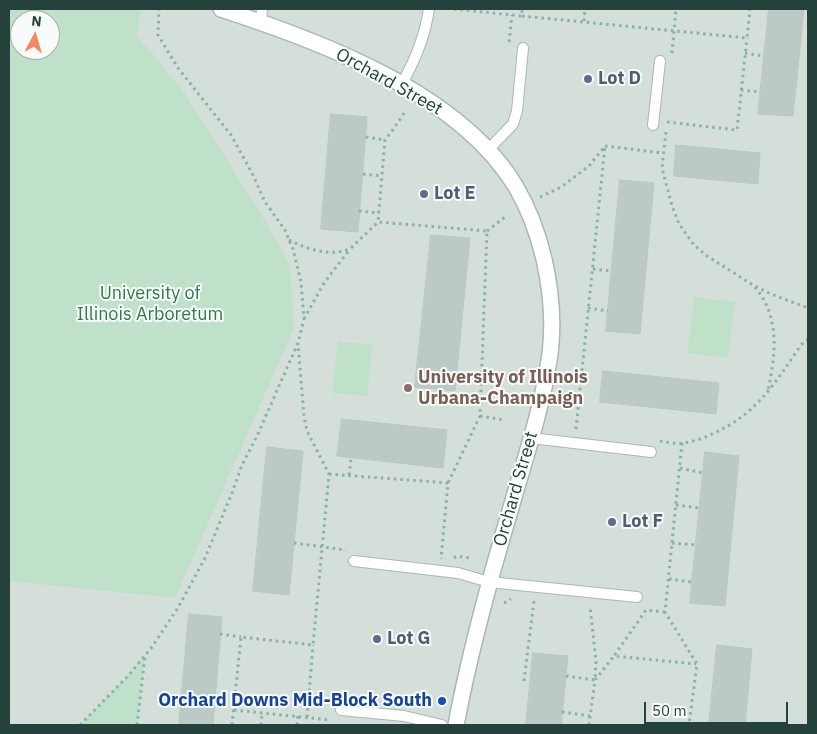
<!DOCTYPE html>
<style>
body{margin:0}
#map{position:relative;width:817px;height:734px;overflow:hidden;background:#e6efeb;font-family:"IBM Plex Sans",sans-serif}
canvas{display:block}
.frame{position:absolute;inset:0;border:10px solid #24423b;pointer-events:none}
.north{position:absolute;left:10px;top:10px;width:50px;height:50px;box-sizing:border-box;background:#f7fbf9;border:1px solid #a3b1ad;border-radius:50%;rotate:6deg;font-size:14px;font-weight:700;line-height:20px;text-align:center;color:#24423b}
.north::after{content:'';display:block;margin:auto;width:18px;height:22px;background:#f5885e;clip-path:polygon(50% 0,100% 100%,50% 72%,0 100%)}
.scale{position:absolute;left:644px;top:702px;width:144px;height:22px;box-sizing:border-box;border:2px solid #24423b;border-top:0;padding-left:6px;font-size:15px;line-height:18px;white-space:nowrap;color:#24423b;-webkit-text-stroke:4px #f7fbf9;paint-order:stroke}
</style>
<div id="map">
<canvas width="817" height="734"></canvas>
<div class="frame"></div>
<div class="north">N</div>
<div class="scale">50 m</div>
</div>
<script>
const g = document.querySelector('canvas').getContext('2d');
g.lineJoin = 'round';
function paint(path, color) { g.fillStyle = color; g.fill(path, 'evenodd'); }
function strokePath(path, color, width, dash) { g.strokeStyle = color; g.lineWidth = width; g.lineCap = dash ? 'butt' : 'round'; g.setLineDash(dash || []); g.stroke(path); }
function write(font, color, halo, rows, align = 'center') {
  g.font = font + ' "IBM Plex Sans",sans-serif'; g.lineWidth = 4; g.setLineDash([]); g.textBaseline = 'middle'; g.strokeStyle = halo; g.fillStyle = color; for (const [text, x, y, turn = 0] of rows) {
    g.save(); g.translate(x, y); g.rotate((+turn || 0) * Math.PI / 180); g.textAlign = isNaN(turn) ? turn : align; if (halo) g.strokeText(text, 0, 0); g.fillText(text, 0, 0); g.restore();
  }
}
paint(new Path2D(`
 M9 9H808V725H9ZM20 20H50V50H20Z`), '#d4dfda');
paint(new Path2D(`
 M9 9H141L137 36 184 92 263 217 290 265 294 328 175 598 9 581ZM20 20H50V50H20Z
 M694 297 735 302 728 358 687 353Z
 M338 341 372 345 367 396 332 393Z
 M145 654 137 725H80L128 676Z`), '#bfe0c9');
const building = new Path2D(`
 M769 9H804L793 116 758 114Z
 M331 114 367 117 358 232 321 229Z
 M676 145 760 153 758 184 674 176Z
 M620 180 654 183 640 334 606 331Z
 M431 235 470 238 455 391 415 387Z
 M603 371 719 383 716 414 600 402Z
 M342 419 447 430 443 468 337 456Z
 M267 447 303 451 289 595 253 591Z
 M705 452 739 456 725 606 690 603Z
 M189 614 222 617 213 725H179Z
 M717 645 752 649 745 725H709Z
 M533 653 568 656 561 725H526Z`);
paint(building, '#bbcac4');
strokePath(building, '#b8c9c2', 1);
const service = new Path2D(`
 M261 22 262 9
 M401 85C415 61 425 36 429 9
 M653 125 660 61
 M487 151 513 124 517 111 523 48
 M531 438 651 452
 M354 561 458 573 489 582 637 597
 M341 710 404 716 442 725`);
const minor = new Path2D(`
 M221 9C320 41 460 93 516 187 529 209 538 234 544 259 551 290 554 322 550 354 543 405 526 455 512 504 490 578 470 650 456 725`);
strokePath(service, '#a8b8b3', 12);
strokePath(minor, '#a8b8b3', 18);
strokePath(new Path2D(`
 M454 9 522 16V9
 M522 16 747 38 750 9
 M584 21 585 9
 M509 42 512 15
 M672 53 676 9
 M745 53 764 56
 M741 90 760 92
 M404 113 395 127 385 140 378 222 487 231 480 416 448 483
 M667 122 737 130 747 38
 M666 132 662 168 672 206 679 224 694 245 707 256 753 285 771 294 808 308
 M366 137 385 140
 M605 146 663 153
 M363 174 382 176
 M540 197 561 187 589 166 605 146
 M359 211 379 213
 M487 231 505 217
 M289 240C307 249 330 257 350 249L378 222
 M593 269 612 271
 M755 287C780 317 776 354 768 390
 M588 308 608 311
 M304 319 324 283 350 249
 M480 416 504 420
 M576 429 605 146
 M660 441C667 442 675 444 683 443 692 442 704 438 712 434 756 415 775 383 801 345L808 339
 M682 443 665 612 697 664 689 725
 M680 468 703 473
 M329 474 448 483 441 559
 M349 475 351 458
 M676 505 700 508
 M294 543 346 550
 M672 543 696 545
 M454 558 457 556 471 558
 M669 579 692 582
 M504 603 511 599
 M665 612 646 610 614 656 696 664
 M220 634 241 637
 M566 676 595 680 596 661 590 607
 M524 681 534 601
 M234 710 330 720
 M562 712 590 716
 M307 717 313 645
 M80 725 128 676 152 647 179 606 205 558 232 493 242 465 257 436 298 343 304 319 301 282 293 249 289 240 285 230 265 202 252 173 231 135 178 68 158 35 159 9
 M137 725 145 656
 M232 725 241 637 313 645 329 474 307 431 304 416 298 344
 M261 725 262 713
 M297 725 298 716
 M589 725 595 680 614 656`), '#86b3a6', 3, [2.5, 4]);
strokePath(service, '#fff', 10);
strokePath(minor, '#fff', 15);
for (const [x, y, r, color] of [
 [588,79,5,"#5c6f8a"],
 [424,194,5,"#5c6f8a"],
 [408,388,5,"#8d6e63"],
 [612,522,5,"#5c6f8a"],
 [377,639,5,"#5c6f8a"],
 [442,701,5,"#1a4fb4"]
]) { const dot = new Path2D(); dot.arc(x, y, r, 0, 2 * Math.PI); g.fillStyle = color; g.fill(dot); strokePath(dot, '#f7fbf9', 2); }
write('bold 18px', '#4e5e75', '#f7fbf9', [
 ["Lot D",598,79],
 ["Lot E",434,194],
 ["Lot F",622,522],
 ["Lot G",387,639]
], 'left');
write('18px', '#24423b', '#f7fbf9', [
 ["Orchard Street",389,82,29],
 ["Orchard Street",516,489,-74]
]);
write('18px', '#2c7a4d', '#f7fbf9', [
 ["University of",150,294],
 ["Illinois Arboretum",150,315]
]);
write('bold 18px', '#785e54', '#f7fbf9', [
 ["University of Illinois",418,378],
 ["Urbana-Champaign",418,399]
], 'left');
write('bold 18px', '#164399', '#f7fbf9', [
 ["Orchard Downs Mid-Block South",432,701]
], 'right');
</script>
